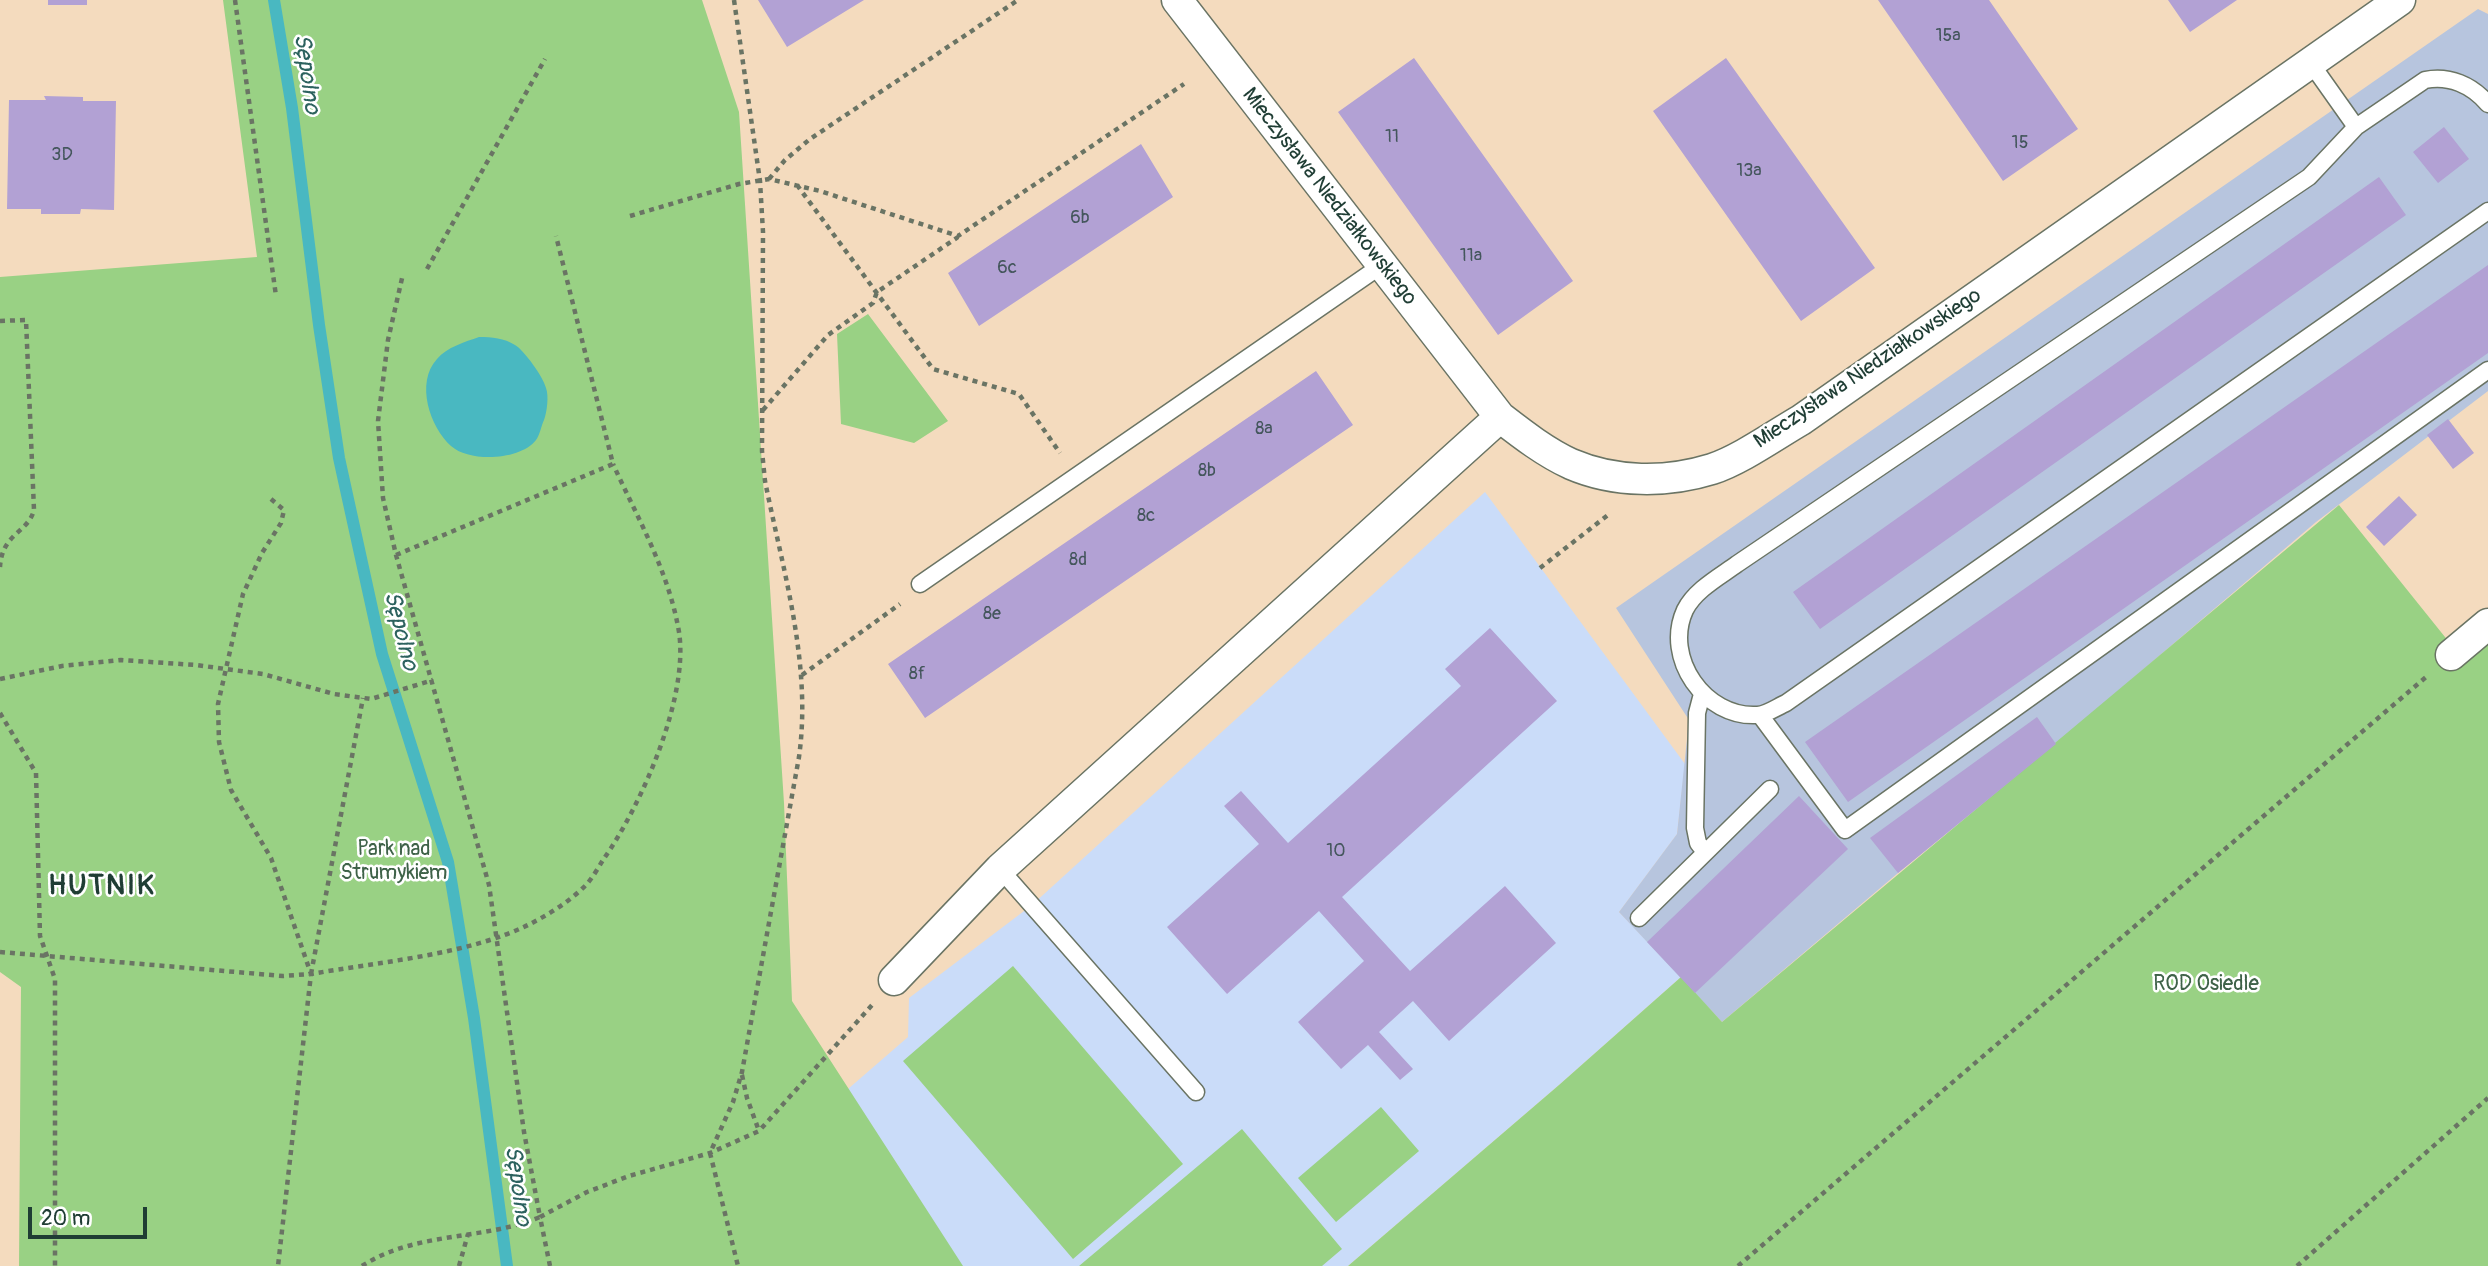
<!DOCTYPE html>
<meta charset="utf-8">
<style>
body{margin:0}
#map{position:relative;width:2488px;height:1266px;overflow:hidden;background:#f4dbbe;font-family:Pangolin,sans-serif}
canvas{display:block}
.scale{position:absolute;left:28px;top:1207px;width:119px;height:32px;box-sizing:border-box;border:4px solid #1f3d34;border-top:0;padding-left:9px;font-size:21px;line-height:24px;white-space:nowrap;color:#1f3d34;-webkit-text-stroke:5px #fff;paint-order:stroke}
</style>
<div id="map">
<canvas width="2488" height="1266"></canvas>
<div class="scale">20 m</div>
</div>
<script>
const g = document.querySelector('canvas').getContext('2d');
g.lineJoin = 'round';
function paint(path, color) { g.fillStyle = color; g.fill(path, 'evenodd'); }
function strokePath(path, color, width, dash) { g.strokeStyle = color; g.lineWidth = width; g.lineCap = dash ? 'butt' : 'round'; g.setLineDash(dash || []); g.stroke(path); }
function write(font, color, halo, rows, align = 'center') {
  g.font = font + ' Pangolin,sans-serif'; g.lineWidth = 5; g.setLineDash([]); g.textBaseline = 'middle'; g.strokeStyle = halo; g.fillStyle = color; for (const [text, x, y, turn = 0] of rows) {
    g.save(); g.translate(x, y); g.rotate((+turn || 0) * Math.PI / 180); g.textAlign = isNaN(turn) ? turn : align; if (halo) g.strokeText(text, 0, 0); g.fillText(text, 0, 0); g.restore();
  }
}
paint(new Path2D(`
 M1485 492 1685 764 1677 834 1619 912 1681 977 1559 1085 1348 1266H962L848 1089 908 1037 909 998 1032 905Z`), '#cadcf9');
paint(new Path2D(`
 M2478 9 2488 14V391L2316 522 2056 744 1898 873 1722 1022 1619 912 1677 834 1689 720 1616 608Z`), '#b7c5de');
paint(new Path2D(`
 M223 0H702L739 112 784 803 792 1001 963 1266H19L21 987 0 972V277L257 257Z
 M868 314 948 421 914 443 841 424 837 334Z
 M2339 505 2449 642 2488 610V1266H1348L1559 1085 1681 977 1722 1022Z
 M1013 966 1183 1164 1073 1259 903 1061Z
 M1381 1107 1419 1151 1336 1222 1298 1178Z
 M1242 1129 1342 1249 1322 1266H1079Z`), '#99d184');
paint(new Path2D(`
 M479 337C492 337 504 338 515 345 524 350 544 378 546 388 549 396 547 412 544 420 541 426 540 435 536 440 521 460 470 463 451 446 430 427 415 383 437 359 447 347 465 342 479 337Z`), '#49b8c1');
strokePath(new Path2D(`
 M274 0 292 108 319 325 339 458 382 654 448 862 474 1018 507 1266`), '#49b8c1', 12);
paint(new Path2D(`
 M48 0H87V5H48Z
 M758 0H864L787 47Z
 M1878 0H1989L2078 129 2003 181Z
 M2168 0H2237L2190 32Z
 M1414 58 1573 281 1498 335 1338 112Z
 M1726 58 1875 268 1801 321 1653 111Z
 M44 96 83 97V101H116L114 210 81 209 80 214H41V209H7L9 100H46Z
 M2444 127 2469 159 2438 183 2413 152Z
 M1141 144 1173 197 979 326 948 273Z
 M2379 177 2406 215 1820 629 1793 592Z
 M2488 265V353L1848 802 1805 742Z
 M1316 371 1353 425 925 718 888 664Z
 M2448 419 2474 453 2453 469 2427 435Z
 M2399 496 2417 515 2384 546 2366 527Z
 M1490 628 1557 701 1342 897 1410 971 1505 886 1556 943 1449 1041 1413 1001 1379 1032 1413 1069 1400 1080 1368 1045 1341 1069 1298 1022 1364 961 1319 911 1227 994 1167 927 1259 844 1224 806 1241 791 1288 843 1461 686 1445 669Z
 M2037 717 2056 744 1898 873 1870 838Z
 M1799 796 1848 849 1695 993 1647 942Z`), '#b2a1d4');
const lane = new Path2D(`
 M2310 62 2356 127
 M2488 104C2472 85 2449 75 2425 80L2356 127 2309 177 1737 564C1719 577 1695 590 1685 610 1663 658 1705 718 1757 715 1766 715 1777 707 1786 703L2488 211
 M920 584 1382 265
 M1702 694 1697 713 1695 828 1698 843 1705 852
 M1760 715 1845 830 2488 370
 M1000 869 1196 1092
 M1639 918 1770 789`);
const street = new Path2D(`
 M1177 0 1500 417C1522 434 1545 452 1571 464 1615 483 1667 483 1712 469 1740 460 1775 435 1801 420L2400 0
 M2451 655 2488 624
 M894 980 1000 869 1500 417`);
strokePath(lane, '#6a7464', 19);
strokePath(street, '#6a7464', 33);
strokePath(new Path2D(`
 M235 0 276 296
 M734 0 760 181 763 232 762 451 765 481C783 571 812 664 799 757L742 1072 733 1102 710 1153 738 1266
 M769 179 785 160 810 139 1018 0
 M797 185 933 369 1019 394 1060 453
 M630 216 739 184 769 179 820 191 958 236 1184 84
 M427 269 545 59
 M0 321 26 320 34 510C28 533 2 533 0 567
 M763 410 828 335 873 303 877 292 958 237
 M271 499 284 510 281 523 262 553 243 594 218 704 219 742 231 790 271 858 311 974 278 1266
 M396 555 613 464 556 236
 M1540 568 1608 515
 M802 675 900 604
 M0 679 62 666 121 660 196 665 263 674 334 694 371 699 433 680
 M0 713 36 773 40 936 55 979V1266
 M0 952 283 976 311 974C378 962 467 955 528 925 548 915 569 902 585 886 592 879 598 868 603 860 641 806 689 698 679 632 669 572 638 519 613 464
 M311 974 363 698
 M742 1075 747 1098 759 1131
 M362 1266C416 1231 482 1241 540 1217L524 1132 489 885 396 555 383 498 378 421 388 340 403 274
 M459 1266 468 1234
 M550 1266 540 1217 587 1192 629 1176 710 1153 759 1131 873 1004
 M1738 1266 2426 677
 M2297 1266 2488 1098`), '#6a7464', 4.5, [5, 5]);
strokePath(lane, '#fff', 16);
strokePath(street, '#fff', 30);
write('18px', '#44565c', null, [
 ["15a",1948,36],
 ["11",1392,137],
 ["15",2020,143],
 ["3D",62,155],
 ["13a",1749,171],
 ["6b",1080,218],
 ["11a",1471,256],
 ["6c",1007,268],
 ["8a",1264,429],
 ["8b",1207,471],
 ["8c",1146,516],
 ["8d",1078,560],
 ["8e",992,614],
 ["8f",917,674],
 ["10",1336,851]
]);
write('21px', '#1f3d34', '#fff', [
 ["Mieczysława Niedziałkowskiego",1329,197,52],
 ["Mieczysława Niedziałkowskiego",1868,369,-34]
]);
write('21px', '#3e6248', '#fff', [
 ["Park nad",394,850],
 ["Strumykiem",394,874],
 ["ROD Osiedle",2206,985]
]);
write('italic 23px', '#2c625e', '#fff', [
 ["Sępolno",306,74,82],
 ["Sępolno",400,631,76],
 ["Sępolno",517,1186,82]
]);
g.letterSpacing = '2px';
write('bold 28px', '#1f3d34', '#fff', [
 ["HUTNIK",102,887]
]);
g.letterSpacing = '0px';
</script>
